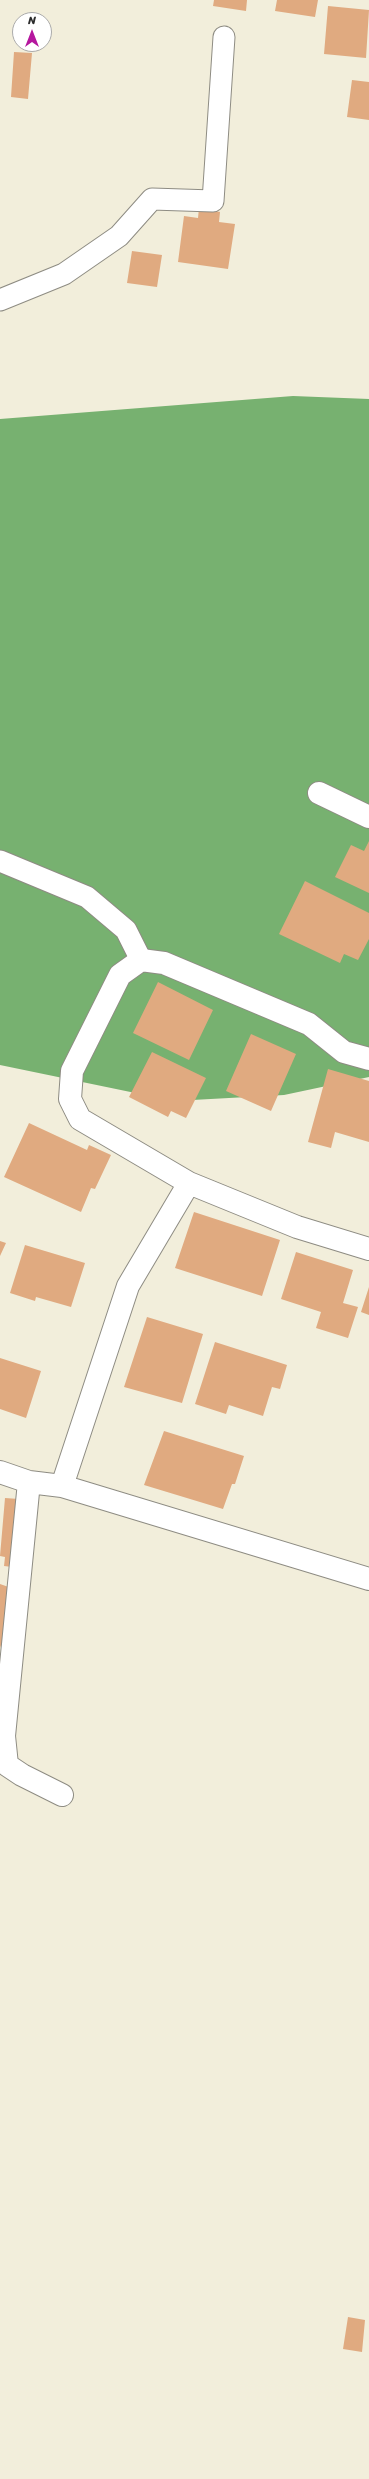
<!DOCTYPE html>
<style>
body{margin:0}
#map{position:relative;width:369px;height:2479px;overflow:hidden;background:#f2eedb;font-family:Sriracha,sans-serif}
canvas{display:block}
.north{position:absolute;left:12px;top:12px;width:40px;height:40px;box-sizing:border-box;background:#fff;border:1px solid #aaa;border-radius:50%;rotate:0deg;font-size:11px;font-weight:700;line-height:16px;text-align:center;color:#2b2b2b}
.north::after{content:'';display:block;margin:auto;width:14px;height:18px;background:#b5179e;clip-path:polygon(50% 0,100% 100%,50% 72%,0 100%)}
</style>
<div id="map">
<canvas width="369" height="2479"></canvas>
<div class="north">N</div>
</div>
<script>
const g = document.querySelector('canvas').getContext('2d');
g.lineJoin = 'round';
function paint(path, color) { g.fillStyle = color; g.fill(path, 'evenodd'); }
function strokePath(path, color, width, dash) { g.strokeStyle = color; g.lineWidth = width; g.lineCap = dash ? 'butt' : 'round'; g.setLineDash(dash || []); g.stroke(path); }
paint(new Path2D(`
 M293 396 369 399V1077L284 1095 174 1101 0 1065V419Z`), '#77b170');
paint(new Path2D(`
 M214 0H247L246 11 213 6Z
 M277 0H318L315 17 275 11Z
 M328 6 369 10 366 58 324 54Z
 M14 52 32 53 28 99 11 97Z
 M352 80 369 82V120L347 117Z
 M199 208 220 212 219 222 235 224 228 269 178 262 184 216 198 218Z
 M132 251 162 255 157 287 127 283Z
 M369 841V893L335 877 351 845 364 851Z
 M305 881 369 913V939L358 960 344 954 340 963 279 934Z
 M158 982 213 1010 189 1060 133 1033Z
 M251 1034 296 1054 271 1111 226 1091Z
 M152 1052 206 1078 186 1118 171 1111 168 1117 129 1097Z
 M328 1069 369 1081V1142L335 1132 331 1148 308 1142Z
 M29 1123 87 1150 89 1145 111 1155 95 1189 91 1188 81 1212 4 1177Z
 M194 1212 280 1240 262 1296 175 1268Z
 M0 1241 6 1243 0 1256Z
 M25 1245 85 1263 71 1307 36 1297 35 1301 10 1293Z
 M296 1252 353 1270 343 1303 358 1307 348 1338 316 1328 321 1312 281 1299Z
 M369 1287V1315L361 1312Z
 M147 1317 203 1334 182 1403 124 1387Z
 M215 1342 287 1365 280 1389 272 1387 263 1416 229 1405 226 1414 195 1404Z
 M0 1358 41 1371 26 1418 0 1409Z
 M164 1431 244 1456 235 1484H232L223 1509 144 1485Z
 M5 1498 19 1499 12 1567 4 1566 5 1557 0 1556Z
 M0 1584 20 1591 0 1648Z
 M348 2317 365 2320 362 2352 343 2349Z`), '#e0aa80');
const lane = new Path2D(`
 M0 300 64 274 119 236 152 199 213 201 224 37
 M0 861 87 897 126 930 141 960`);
const street = new Path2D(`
 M319 793 369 817
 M369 1059 344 1052 309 1024 164 963 141 960 120 975 72 1071 70 1099 80 1119 189 1183 297 1227 369 1249
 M0 1472 29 1482 62 1486 369 1579
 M29 1482 4 1736 7 1765 22 1775 62 1795
 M62 1486 128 1286 189 1183`);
strokePath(lane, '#8e8c83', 23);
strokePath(street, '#8e8c83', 24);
strokePath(lane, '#fff', 21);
strokePath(street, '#fff', 22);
</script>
